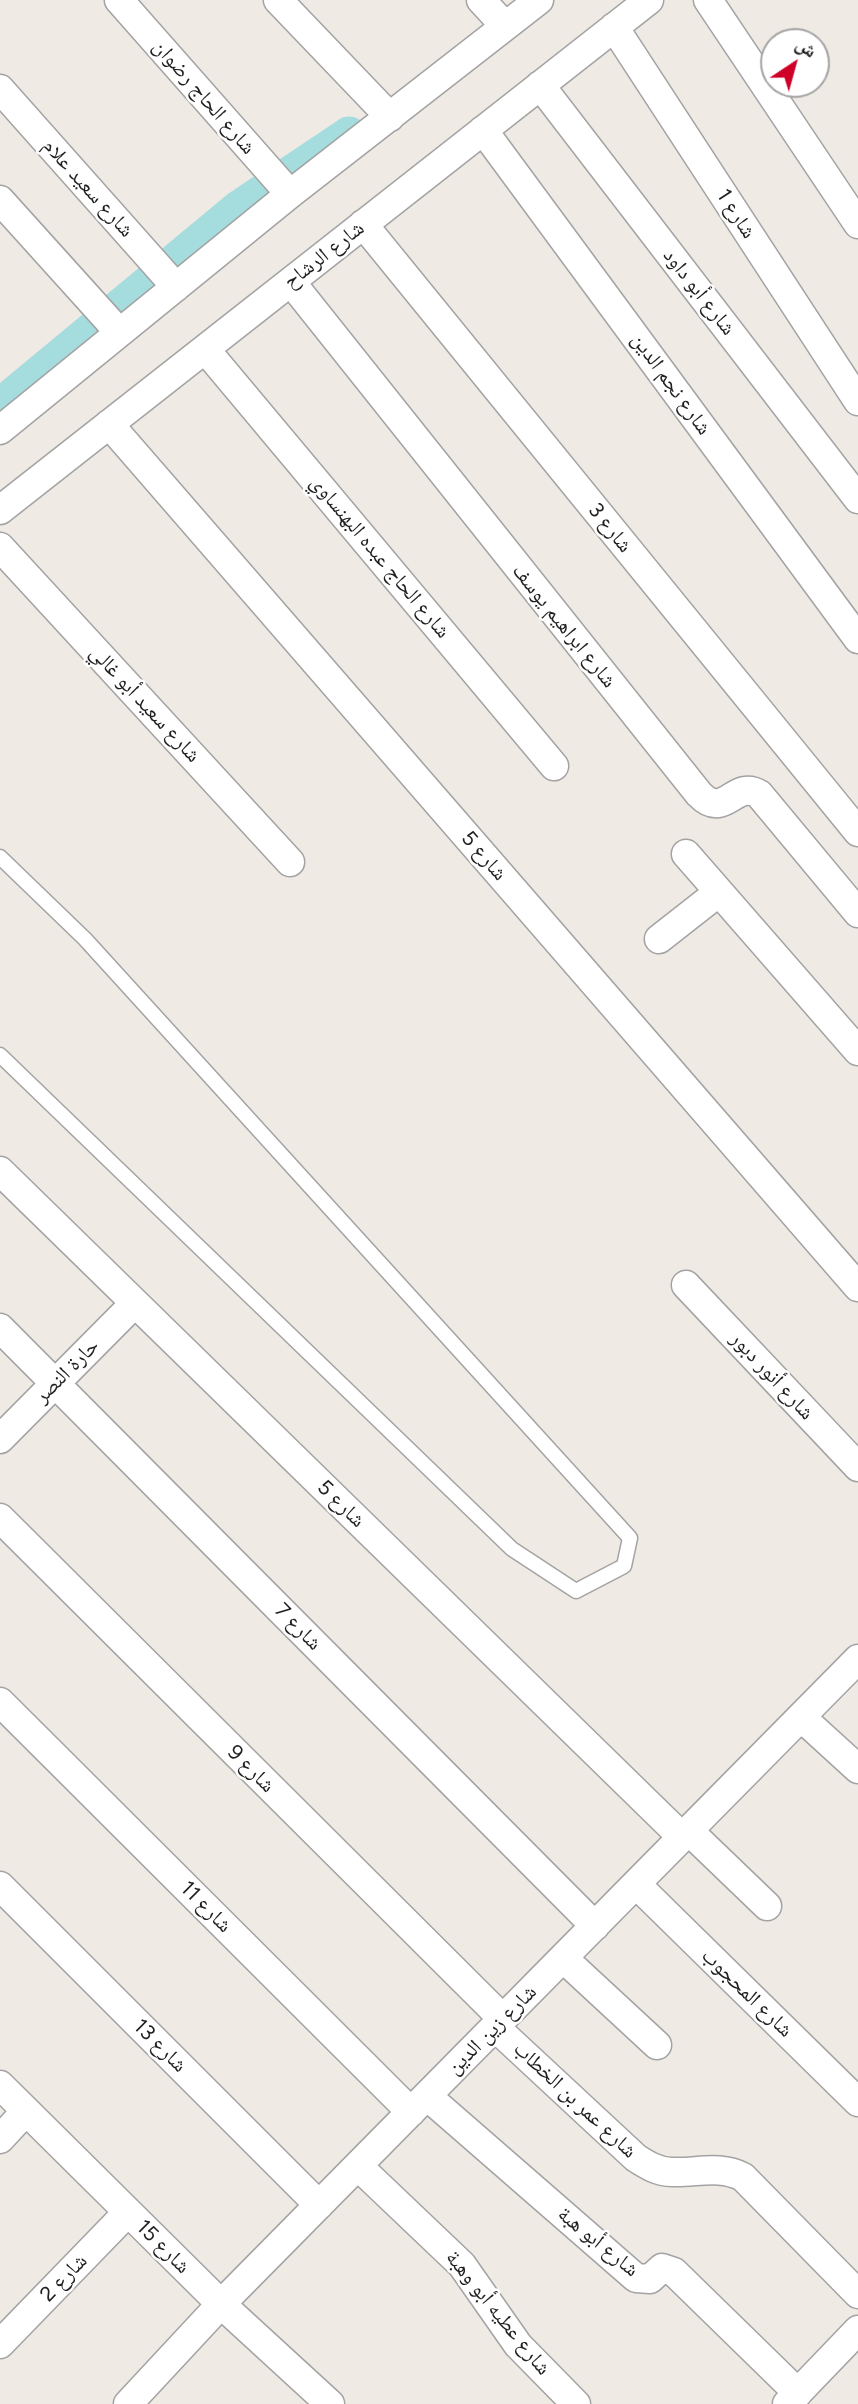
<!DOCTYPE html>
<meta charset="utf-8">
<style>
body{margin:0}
#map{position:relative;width:858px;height:2404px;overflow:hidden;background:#f0eae5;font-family:Figtree,"Noto Naskh Arabic",sans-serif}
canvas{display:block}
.north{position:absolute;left:760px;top:28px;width:70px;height:70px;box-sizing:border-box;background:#fff;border:2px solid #a5a5a5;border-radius:50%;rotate:36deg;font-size:19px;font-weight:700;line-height:28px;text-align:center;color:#1f1f1f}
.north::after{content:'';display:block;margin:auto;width:24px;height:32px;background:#ce0028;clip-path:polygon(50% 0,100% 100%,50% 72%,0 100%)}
</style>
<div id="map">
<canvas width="858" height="2404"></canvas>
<div class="north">ش</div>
</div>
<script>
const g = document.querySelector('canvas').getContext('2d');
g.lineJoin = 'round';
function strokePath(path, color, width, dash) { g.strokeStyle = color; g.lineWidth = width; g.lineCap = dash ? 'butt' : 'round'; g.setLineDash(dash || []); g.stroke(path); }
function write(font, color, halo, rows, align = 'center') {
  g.font = font + ' Figtree,"Noto Naskh Arabic",sans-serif'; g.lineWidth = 5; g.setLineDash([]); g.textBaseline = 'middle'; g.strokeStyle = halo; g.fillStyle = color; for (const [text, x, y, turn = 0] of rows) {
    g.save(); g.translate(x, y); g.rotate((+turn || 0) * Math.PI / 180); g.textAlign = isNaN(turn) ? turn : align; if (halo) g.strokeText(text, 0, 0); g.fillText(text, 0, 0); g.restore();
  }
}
strokePath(new Path2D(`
 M0 407 240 208 349 135`), '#a5dcde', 37);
const service = new Path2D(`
 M0 857 85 939 630 1538 624 1566 576 1591 512 1549 0 1055`);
const minor = new Path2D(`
 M119 0 290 194
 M278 0 390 117
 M481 0 505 26
 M708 0 858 224
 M614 27 858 401
 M540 85 858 499
 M0 89 176 287
 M483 130 858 639
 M0 200 119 332
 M363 224 858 832
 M291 282 699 794C725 821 734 779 759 794L858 913
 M205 349 554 766
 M109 424 858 1287
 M0 430 290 194 539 0
 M0 510 649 0
 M0 547 290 862
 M686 854 858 1051
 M659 939 719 892
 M0 1171 682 1837
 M686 1285 858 1467
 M0 1328 595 1926
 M0 1439 135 1303
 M0 1518 503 2019
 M0 1702 411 2112
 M801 1717 858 1769
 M689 1831 767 1906
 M636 1884 858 2102
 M0 1886 319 2205
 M563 1958 657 2045
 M495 2027 636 2158C647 2165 658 2172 672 2172 698 2173 719 2165 743 2177L858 2294
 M0 2085 221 2304 330 2404
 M427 2096 636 2278 650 2279 662 2268 674 2272 798 2393
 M0 2139 26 2111
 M358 2166 462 2265 518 2345 576 2404
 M0 2344 128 2212
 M128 2404 221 2304 858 1659
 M787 2404 858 2330`);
strokePath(service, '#a3a3a3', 17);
strokePath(minor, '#a3a3a3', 31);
strokePath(service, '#fff', 14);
strokePath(minor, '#fff', 28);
write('21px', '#1f1f1f', '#fff', [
 ["شارع الحاج رضوان",204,97,49],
 ["شارع سعيد علام",88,188,48],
 ["شارع 1",736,214,57],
 ["شارع الرشاح",324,255,-38],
 ["شارع أبو داود",699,292,52],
 ["شارع نجم الدين",671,384,54],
 ["شارع 3",610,528,51],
 ["شارع الحاج عبده البهنساوي",380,557,50],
 ["شارع ابراهيم يوسف",564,626,51],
 ["شارع سعيد أبو غالي",145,704,47],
 ["شارع 5",484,856,49],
 ["حارة النصر",67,1371,-45],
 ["شارع أنور دبور",772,1376,47],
 ["شارع 5",341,1504,44],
 ["شارع 7",298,1627,45],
 ["شارع 9",251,1769,45],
 ["شارع 11",206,1907,45],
 ["شارع المحجوب",747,1993,44],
 ["شارع زين الدين",492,2030,-45],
 ["شارع 13",160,2046,45],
 ["شارع عمر بن الخطاب",575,2100,43],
 ["شارع أبو هبة",598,2242,39],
 ["شارع 15",163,2247,45],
 ["شارع 2",64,2278,-46],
 ["شارع عطيه أبو وهبة",498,2313,51]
]);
</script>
